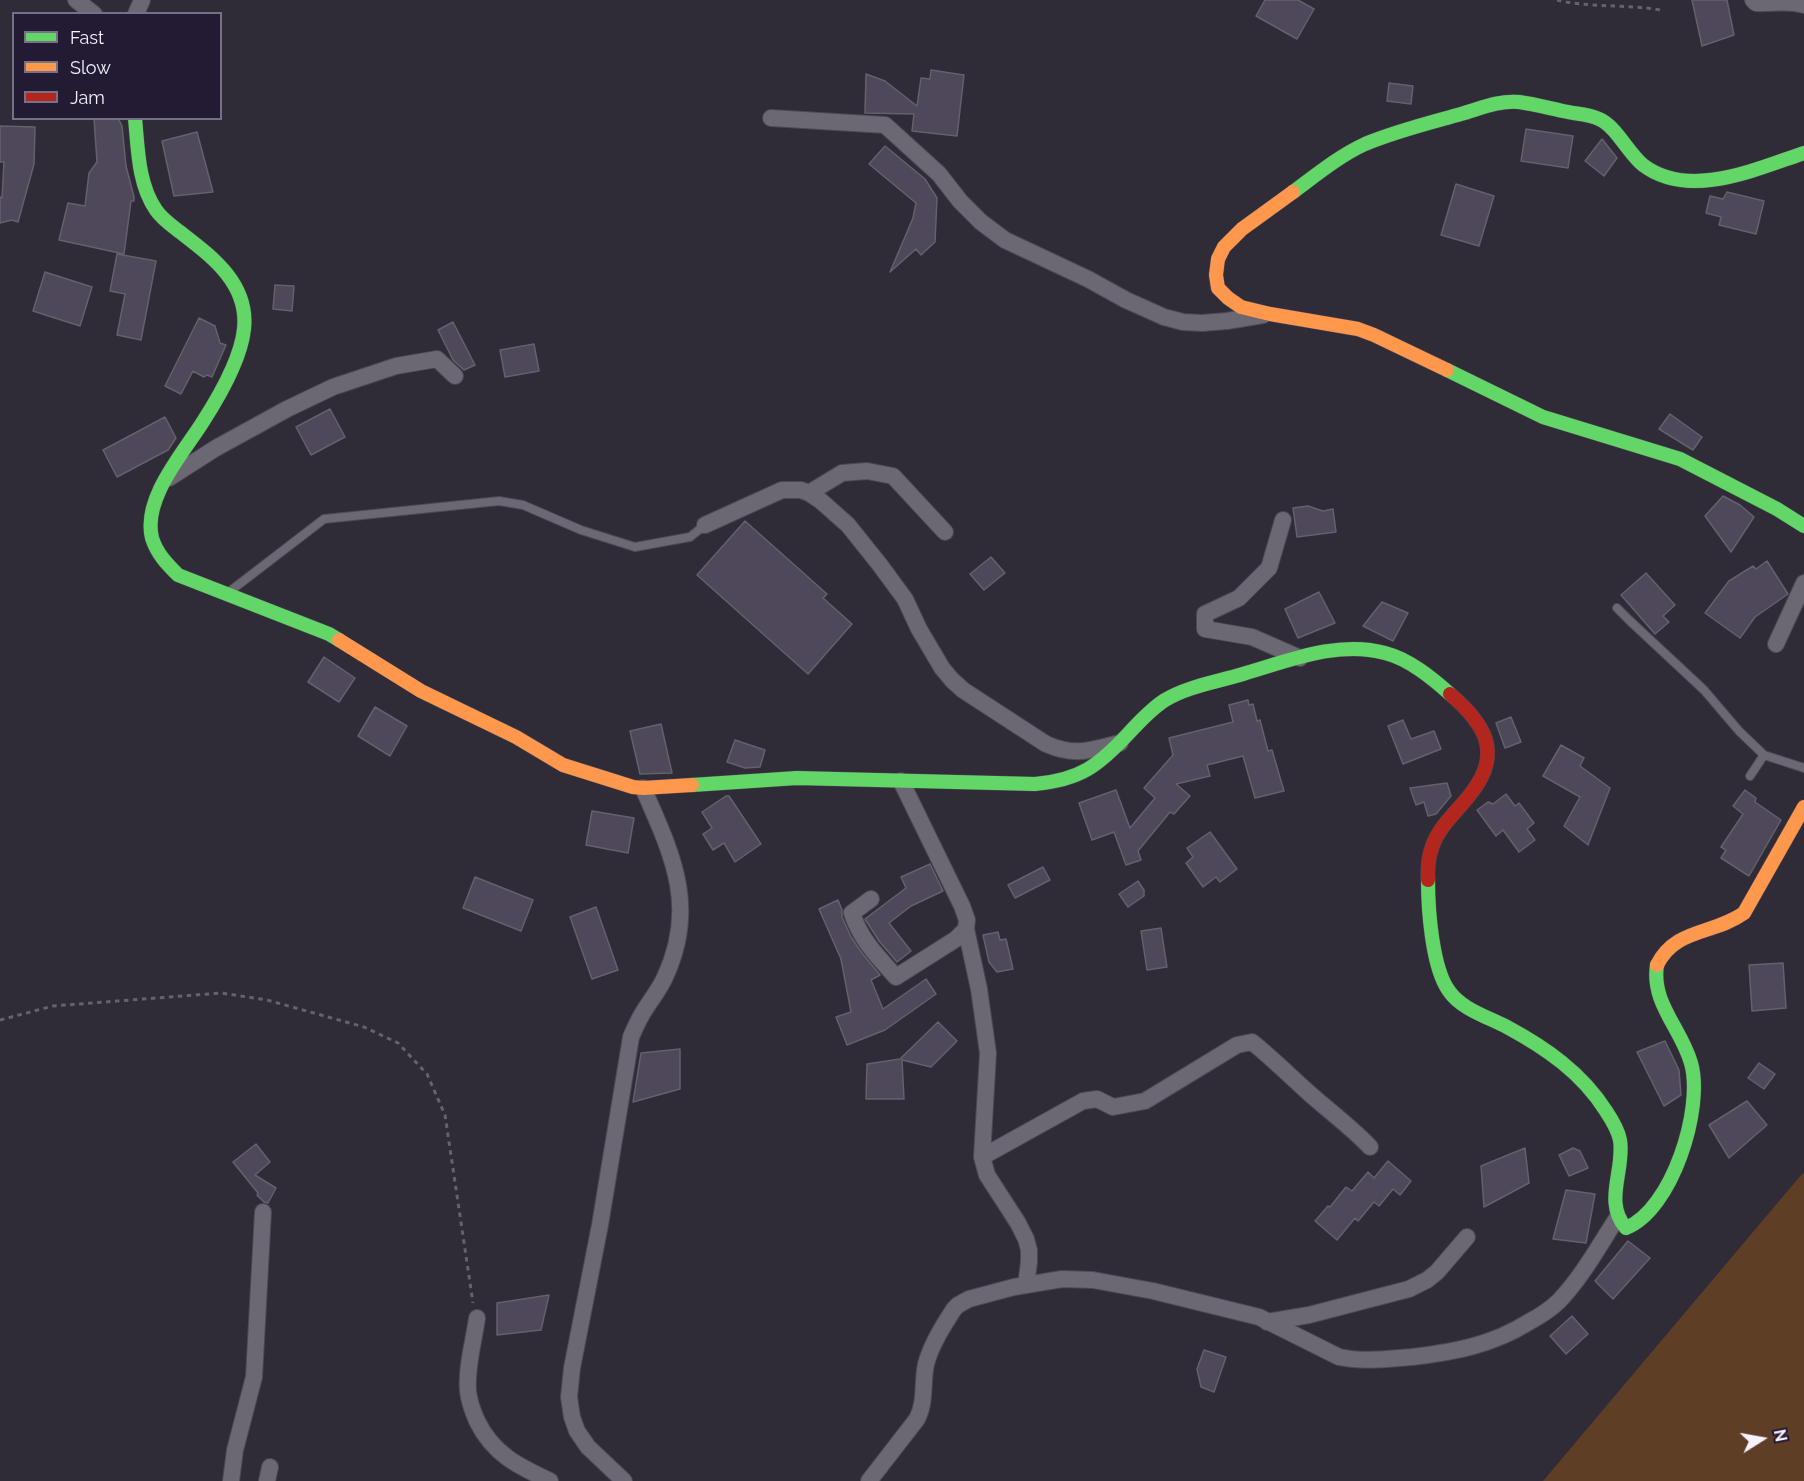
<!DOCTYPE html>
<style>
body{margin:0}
#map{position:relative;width:1804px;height:1481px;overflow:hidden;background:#2f2b37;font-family:Raleway,sans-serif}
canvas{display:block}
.legend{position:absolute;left:12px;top:12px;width:210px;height:108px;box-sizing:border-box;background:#231b33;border:2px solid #777185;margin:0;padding:8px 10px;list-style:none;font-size:18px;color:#f5f1ff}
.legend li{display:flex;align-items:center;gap:12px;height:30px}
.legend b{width:30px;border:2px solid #777185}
.north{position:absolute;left:1732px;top:1409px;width:60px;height:60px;-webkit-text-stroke:4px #231b33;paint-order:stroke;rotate:79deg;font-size:16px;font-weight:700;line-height:24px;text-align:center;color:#f5f1ff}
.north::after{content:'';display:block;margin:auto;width:21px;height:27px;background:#f5f1ff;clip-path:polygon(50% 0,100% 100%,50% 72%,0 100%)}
</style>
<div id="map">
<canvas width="1804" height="1481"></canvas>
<ul class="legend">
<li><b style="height:8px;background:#63d668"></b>Fast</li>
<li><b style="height:8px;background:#ff974d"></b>Slow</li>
<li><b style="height:8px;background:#b3261e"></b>Jam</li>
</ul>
<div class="north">N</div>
</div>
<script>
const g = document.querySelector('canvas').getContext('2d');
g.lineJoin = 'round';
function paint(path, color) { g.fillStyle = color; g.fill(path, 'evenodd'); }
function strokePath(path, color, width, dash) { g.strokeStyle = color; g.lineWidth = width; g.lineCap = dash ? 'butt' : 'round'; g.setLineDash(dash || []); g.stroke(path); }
paint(new Path2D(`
 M1804 1173V1481H1543L1801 1175Z`), '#5e3e25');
const building = new Path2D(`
 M1265 0H1298L1314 9 1297 39 1256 16Z
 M1692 0H1727L1734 35 1702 46Z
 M931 70 964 75 957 136 912 131 914 114 865 113 866 74 885 81 917 106 921 78 930 79Z
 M1389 83 1413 86 1411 104 1387 101Z
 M94 118H118L122 126 126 166 134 197V201H131L124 254 59 240 68 203 85 206 89 173 97 162Z
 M0 126 35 127 34 164 18 222 12 220 0 223V197L2 198 4 162H0Z
 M1526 129 1573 136 1568 168 1521 161Z
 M197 132 213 192 174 196 162 141Z
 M1602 139 1617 158 1604 176 1585 161Z
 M885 146 925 179 937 198 935 242 921 255 916 249 890 272 913 218 916 203 869 164Z
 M1456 184 1494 196 1479 246 1441 235Z
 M1727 192 1764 201 1756 234 1719 225 1721 217 1706 213 1710 196 1723 199Z
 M117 254 156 261 141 340 117 335 125 294 110 291Z
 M45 272 92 287 80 326 33 311Z
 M275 285 294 286 292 311 273 309Z
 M199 318 215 326 220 343 226 345 212 377 207 375 204 377 193 371 181 394 165 386Z
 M453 322 475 365 464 370 453 360 438 330Z
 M534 344 539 371 505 377 500 350Z
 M330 409 345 437 311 455 296 427Z
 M1670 414 1702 437 1693 450 1659 429Z
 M165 417 176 438 168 450 117 477 103 450Z
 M1723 496 1740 505 1754 517 1731 552 1705 516Z
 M1308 506 1323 511 1333 509 1336 532 1297 537 1293 508Z
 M745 521 827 594 823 598 852 624 808 674 697 575Z
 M991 557 1005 573 984 590 970 574Z
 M1767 561 1788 594 1755 617 1740 638 1705 613 1729 581 1753 566 1756 569Z
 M1646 573 1675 605 1663 616 1669 622 1655 634 1621 595Z
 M1319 592 1335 623 1298 638 1285 609Z
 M1382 602 1408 613 1393 641 1363 626Z
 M324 657 355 678 339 702 308 682Z
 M1248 700 1249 705 1253 704 1257 721 1260 720 1268 751 1272 750 1284 791 1255 798 1243 756 1207 765 1210 776 1176 784 1190 796 1174 814 1170 812 1138 851 1141 860 1126 865 1114 832 1092 840 1079 803 1116 790 1130 828 1155 798 1144 788 1173 755 1169 738 1233 722 1229 705Z
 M375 707 407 726 390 756 358 736Z
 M1511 717 1521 742 1505 748 1496 723Z
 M1403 720 1411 739 1434 731 1441 749 1403 764 1388 726Z
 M661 724 672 773 640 774 630 731Z
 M735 740 765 750 760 767 745 768 727 762Z
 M1561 745 1584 758 1580 766 1610 788 1588 845 1564 826 1580 797 1543 776Z
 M1447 783 1451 796 1436 814 1428 816 1424 802 1416 805 1410 788Z
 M1745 790 1756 798 1755 802 1781 820 1749 876 1721 858 1726 850 1721 847 1743 814 1733 806Z
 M1506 794 1515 806 1519 803 1534 823 1527 829 1535 840 1519 852 1503 830 1496 836 1477 810 1488 802 1493 804Z
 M726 796H729L761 844 735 862 724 843 713 850 703 834 712 828 702 812Z
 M592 811 634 818 628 853 586 845Z
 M1210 832 1237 869 1220 882 1216 877 1203 887 1186 863 1193 857 1187 848Z
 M930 864 943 891 911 906 889 923 911 951 897 962 879 941 865 919 906 888 901 877Z
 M1043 867 1050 880 1015 898 1008 885Z
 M475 877 533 900 521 931 463 908Z
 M1138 881 1144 890V896L1128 907 1119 894Z
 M838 900 842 910V917L851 937 862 953 880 975 871 980 883 1009 926 979 936 994 885 1030 847 1045 836 1017 851 1012 841 959 819 909Z
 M596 907 618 970 592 979 570 917Z
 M1161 928 1167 967 1147 970 1141 931Z
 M998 932 1000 940 1006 939 1013 969 997 972 989 962 983 935Z
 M1783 963 1786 1008 1752 1011 1749 965Z
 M938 1022 957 1041 931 1067 902 1060 904 1099H866L867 1064 900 1059Z
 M1665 1041 1679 1070 1681 1095 1664 1106 1637 1052Z
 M680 1049V1089L633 1102 641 1053Z
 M1759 1063 1775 1074 1764 1089 1748 1078Z
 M1747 1101 1767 1125 1729 1158 1709 1125Z
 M256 1144 270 1162 255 1175 276 1188 268 1203 264 1202 257 1195 258 1193 233 1162Z
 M1525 1148 1529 1183 1484 1207 1481 1166Z
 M1573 1148 1580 1151 1588 1168 1569 1176 1559 1155Z
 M1388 1161 1411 1181 1400 1195 1393 1189 1379 1206 1374 1202 1358 1221 1355 1218 1337 1240 1315 1221 1328 1206 1330 1207 1346 1187 1352 1191 1368 1172 1374 1178Z
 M1566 1190 1595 1194 1586 1243 1553 1239Z
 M1628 1241 1650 1258 1613 1299 1595 1281Z
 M549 1295 541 1330 497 1335V1303Z
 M1572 1316 1588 1334 1566 1354 1550 1336Z
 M1204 1350 1226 1357 1214 1392 1201 1387 1197 1369Z`);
paint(building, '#4e485a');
strokePath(building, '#64616c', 1.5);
const lane = new Path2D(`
 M229 592 324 519 499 501 523 505 581 530 635 547 690 537 705 525
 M1617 608 1629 620 1704 690 1739 731 1764 755 1804 768
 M1750 776 1764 755`);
const street = new Path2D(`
 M76 0 94 14
 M1753 0 1756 3C1772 4 1788 0 1804 5
 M136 14 142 0
 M771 118 885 125 939 174 960 201 981 222 1005 240 1088 279 1126 300 1164 317 1183 322 1202 323 1227 321 1263 315
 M169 478 216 448 287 409 333 387 396 366 437 359 455 376
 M809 493 842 473 867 471 893 476 945 532
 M1283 520 1269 568 1239 598 1205 614V629L1252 637 1300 658
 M705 525 782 490H801L809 493 821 501 848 525 880 565 905 599 919 629 942 668 952 680 963 690 1046 744C1076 757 1090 750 1120 743
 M1776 644 1804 583
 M871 899 852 913C860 939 878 957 896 977L956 939 966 929 967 920 962 906 901 781
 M966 929 979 989 988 1053 982 1157 987 1175 1018 1223 1026 1239 1029 1250V1262L1026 1285
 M982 1157 1083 1101 1097 1099 1113 1107 1145 1101 1237 1045 1252 1042C1272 1058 1290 1076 1309 1093 1329 1111 1351 1127 1370 1147
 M477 1318C474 1341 466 1367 468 1391 469 1401 473 1412 477 1421 493 1454 518 1466 550 1481
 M1267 1322 1309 1315 1409 1289 1427 1280 1437 1272 1467 1237
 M231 1481 235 1450 254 1377 263 1212
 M267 1481 270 1467
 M624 1481 588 1447 577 1431 572 1417 569 1397 572 1368 600 1225 631 1037C634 1030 637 1023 641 1016 648 1003 659 991 665 977 698 906 672 854 643 788
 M869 1481 917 1419C926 1402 922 1382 926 1364 931 1345 943 1326 954 1309L958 1305 969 1299 1014 1287 1062 1279 1093 1280 1153 1291 1259 1317 1339 1357C1363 1362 1387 1359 1412 1357 1455 1352 1492 1345 1529 1322 1540 1316 1551 1309 1559 1301 1582 1277 1599 1246 1617 1218`);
const fast = new Path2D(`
 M135 118C138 149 138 184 156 210 162 219 171 225 180 232 211 256 249 283 244 329 241 358 220 395 204 420 185 451 142 498 152 538 157 554 167 564 178 575L329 634 339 640
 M1293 192C1316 175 1339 156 1365 144 1396 131 1429 123 1461 114 1479 109 1499 100 1519 102 1534 104 1549 108 1563 111 1575 114 1589 114 1599 119 1616 126 1628 153 1643 165 1689 200 1756 169 1804 153
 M1447 370 1543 417 1680 459 1777 509 1804 526
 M692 785 797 778 1035 784C1080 780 1098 766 1128 734 1139 722 1151 709 1165 700 1188 686 1217 682 1243 674 1288 661 1338 640 1385 653 1409 659 1432 678 1450 694
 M1428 880C1428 909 1432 968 1449 991 1461 1009 1488 1017 1507 1027 1546 1048 1582 1073 1606 1111 1612 1120 1618 1130 1620 1140 1625 1170 1603 1202 1626 1228 1672 1210 1704 1108 1691 1063 1681 1028 1651 1003 1657 965`);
const slow = new Path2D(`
 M1293 192 1242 229 1224 247 1218 259 1216 275 1218 288 1228 298 1241 307 1270 314 1358 329 1374 335 1447 370
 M339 640 421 691 516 737 563 765 633 787 643 788 692 785
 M1657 965C1675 928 1713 935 1744 913L1804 807`);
const jam = new Path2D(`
 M1428 880C1427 863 1430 846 1440 831 1449 817 1462 806 1472 792 1503 752 1484 723 1450 694`);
strokePath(lane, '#4c4854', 10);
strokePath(street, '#4c4854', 18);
strokePath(fast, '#4c4854', 15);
strokePath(slow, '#4c4854', 15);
strokePath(jam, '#4c4854', 15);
strokePath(new Path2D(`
 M1557 0C1590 8 1626 4 1660 10
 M0 1020 53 1006 221 993 267 1000 364 1027 398 1043 427 1074 445 1115 473 1303`), '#65626c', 3, [4.5, 4.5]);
strokePath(lane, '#6c6873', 8);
strokePath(street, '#6c6873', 16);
strokePath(fast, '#63d668', 14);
strokePath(slow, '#ff974d', 14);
strokePath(jam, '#b3261e', 14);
</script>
